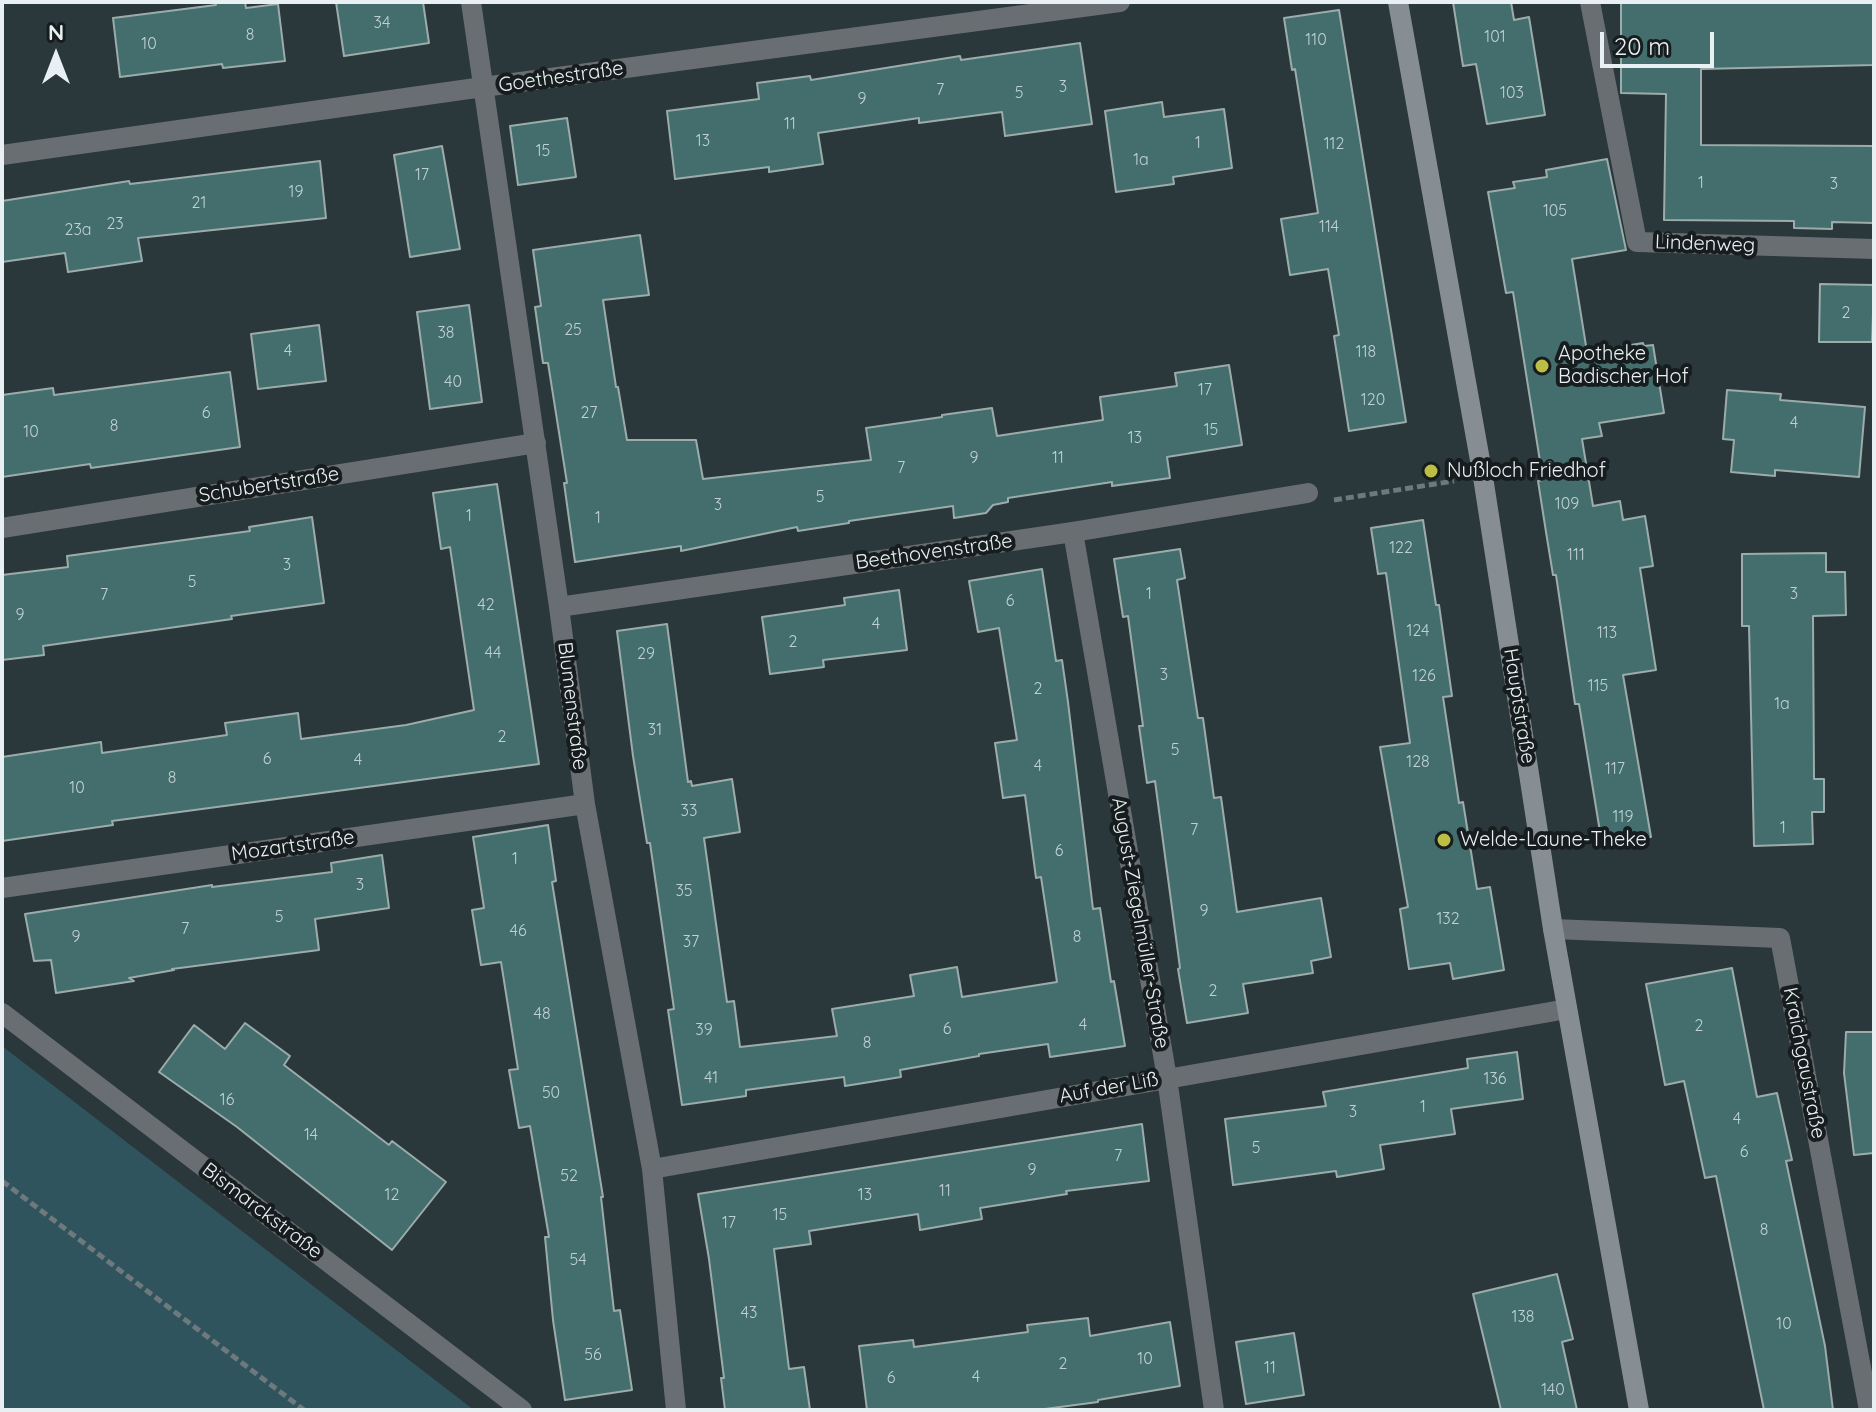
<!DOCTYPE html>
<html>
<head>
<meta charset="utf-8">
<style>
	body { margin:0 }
	#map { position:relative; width:1876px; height:1412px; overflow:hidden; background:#2a373b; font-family:Quicksand,sans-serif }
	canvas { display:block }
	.frame { position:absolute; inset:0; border:4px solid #e8f0f3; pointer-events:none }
	.north { position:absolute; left:16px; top:16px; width:80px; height:80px; -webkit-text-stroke:6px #171d1f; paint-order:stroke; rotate:0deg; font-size:22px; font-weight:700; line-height:32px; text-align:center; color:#e8f0f3 }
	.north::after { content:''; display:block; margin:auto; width:28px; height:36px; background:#e8f0f3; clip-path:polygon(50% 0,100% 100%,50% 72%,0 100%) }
	.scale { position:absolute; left:1600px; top:32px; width:114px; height:36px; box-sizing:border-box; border:4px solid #e8f0f3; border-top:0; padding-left:10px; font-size:24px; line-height:28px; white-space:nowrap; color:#e8f0f3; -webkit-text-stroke:6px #171d1f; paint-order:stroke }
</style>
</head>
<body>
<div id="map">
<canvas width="1876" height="1412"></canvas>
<div class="frame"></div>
<div class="north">N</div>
<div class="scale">20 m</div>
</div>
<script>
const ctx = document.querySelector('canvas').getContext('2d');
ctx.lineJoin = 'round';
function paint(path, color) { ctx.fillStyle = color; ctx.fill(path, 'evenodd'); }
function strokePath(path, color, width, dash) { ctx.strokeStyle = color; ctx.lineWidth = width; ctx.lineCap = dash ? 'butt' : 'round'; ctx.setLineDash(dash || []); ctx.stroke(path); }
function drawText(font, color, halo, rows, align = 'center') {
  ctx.font = font + ' Quicksand,sans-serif'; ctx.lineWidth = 8; ctx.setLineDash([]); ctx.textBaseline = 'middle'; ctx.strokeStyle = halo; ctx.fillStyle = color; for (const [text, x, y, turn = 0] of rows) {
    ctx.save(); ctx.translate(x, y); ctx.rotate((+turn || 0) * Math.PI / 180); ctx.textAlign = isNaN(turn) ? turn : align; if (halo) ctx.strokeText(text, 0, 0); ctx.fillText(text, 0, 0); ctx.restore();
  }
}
paint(new Path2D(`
	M2,1046L474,1410H2Z`), '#30545d');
const building = new Path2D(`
	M215,2H245L246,8L278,4L285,61L223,68L222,64L120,77L113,18L216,5Z
	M336,2H423L429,43L344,56Z
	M1453,2H1511L1514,20L1529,17L1545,115L1487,124L1476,64L1463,66Z
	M1621,2H1874V65L1701,69V145L1874,146V223L1832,222V229L1794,228V221L1664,220L1666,94L1621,93Z
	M1339,10L1406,422L1349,431L1334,336L1339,335L1328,269L1290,275L1281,219L1318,213L1295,69L1292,70L1284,18Z
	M1080,43L1092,124L1005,136L1002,112L919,123V118L818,133L823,164L769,172V167L675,179L667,111L759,99L757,83L810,76L811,80L960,56L961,60Z
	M1162,102L1164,117L1224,109L1232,168L1173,177L1174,184L1116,192L1105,111Z
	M567,118L576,177L518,185L510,126Z
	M442,146L460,249L410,257L394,155Z
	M1607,159L1626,250L1572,259L1587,352L1643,343L1644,346L1653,345L1664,413L1599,423L1602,436L1582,439L1593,506L1620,501L1623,520L1645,516L1653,566L1640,568L1656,670L1623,675L1651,837L1602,844L1579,704H1575L1556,575H1553L1546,532L1538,481L1543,480L1513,292L1506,293L1488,192L1515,188L1513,182L1547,177L1546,170Z
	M320,161L326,218L138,238L142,261L68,272L65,253L2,262V201L129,181L130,184Z
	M640,235L649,295L603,300L616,387H618L627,440H696L703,479L871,460L866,428L942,417V415L992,408L997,436L1103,420L1100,397L1177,386L1175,373L1229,365L1242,445L1167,457L1170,478L1112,486V482L1008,498V502L993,505L986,513L954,518L953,506L849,521V523L798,531L797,527L681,551V546L575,562L564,483H567L548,363H543L535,307L541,306L533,250Z
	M1820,284L1874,285L1872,342H1819Z
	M469,305L482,402L430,409L417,312Z
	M319,325L326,381L258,389L251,334Z
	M230,372L240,447L91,468L90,464L2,477V395L53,388L54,395Z
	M1727,390L1781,394L1780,400L1865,407L1859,477L1775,470V476L1731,472L1734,440L1723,439Z
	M497,484L539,764L112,821L113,825L2,841V757L101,742L102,753L227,735L225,723L298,713L301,739L406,725L474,710L450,547L441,549L433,493Z
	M312,517L324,603L231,616L232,619L43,646L44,655L2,660V575L68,567L67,556L250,531L249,527Z
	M1423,520L1436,605H1439L1452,696L1443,697L1459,803L1463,802L1477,889L1490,887L1504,970L1453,979L1450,963L1409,969L1400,909L1408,907L1380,747L1410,743L1386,573L1378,574L1371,528Z
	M1180,549L1185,578L1177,580L1198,718H1203L1214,798L1221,797L1237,912L1321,898L1331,957L1311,961L1313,973L1243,984L1248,1013L1187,1023L1178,969L1180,968L1155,781L1147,783L1139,726H1143L1128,616L1123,617L1114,559Z
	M1826,553V572H1845L1846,615L1813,616L1814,779H1824V812H1812L1813,844L1754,846L1749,626H1742V554Z
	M1042,569L1056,661L1062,660L1068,702L1093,909L1100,908L1111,982L1114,981L1125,1046L1050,1057L1048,1044L979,1054V1056L900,1070L901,1077L845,1086L844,1077L746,1090V1096L682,1105L668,1010L674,1009L650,843H647L633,756L617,631L667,624L688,782L691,781L692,786L732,779L740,832L704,838L727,1002L734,1001L740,1047L837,1036L832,1009L914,996L910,975L957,967L962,997L1057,982L1041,877L1036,878L1025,795L1003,798L995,743L1017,740L999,628L978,632L969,581Z
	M899,590L907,650L823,660L824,667L770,674L762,617L845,605L844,598Z
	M548,825L556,881L552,882L603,1197H601L614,1311L620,1310L632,1390L565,1400L553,1320L545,1237H549L530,1126L519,1128L509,1070L518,1069L501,962L481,965L472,910L484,908L473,837Z
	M382,855L389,908L315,919L319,950L172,969L174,970L129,978L134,981L56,993L51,960L34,961L25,914L212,885V887L332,872L331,863Z
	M1732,968L1757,1097L1777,1093L1792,1160L1786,1161L1825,1346L1833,1410H1764L1716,1176L1705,1178L1684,1081L1665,1085L1646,984Z
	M245,1023L290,1056L284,1065L389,1145L392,1141L446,1182L392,1250L237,1127L159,1072L194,1025L225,1049Z
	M1846,1032H1874V1153L1854,1155L1844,1073Z
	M1517,1052L1523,1099L1451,1109L1455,1134L1380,1145L1384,1169L1337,1177L1336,1171L1233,1185L1225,1119L1326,1106L1323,1092L1468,1068L1467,1059Z
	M1142,1124L1149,1181L1066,1191L1067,1194L980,1208L982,1219L920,1230L918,1214L809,1231L811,1244L774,1249L789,1369L804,1367L810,1410H725L721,1378H724L709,1259L698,1194Z
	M1557,1274L1573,1339L1562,1342L1577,1410H1501L1473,1294Z
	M1088,1318L1090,1336L1170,1322L1180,1386L1098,1400V1402L1037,1410H867L859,1346L913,1340L914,1347L1028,1332L1027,1325Z
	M1294,1333L1304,1395L1246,1404L1236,1342Z`);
paint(building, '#436e6d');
strokePath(building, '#9bacab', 2);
strokePath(new Path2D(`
	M1334,500L1454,481
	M2,1181L304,1410`), '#6d797c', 5, [8, 4]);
strokePath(new Path2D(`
	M471,2L559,607L585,804L652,1169L676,1410
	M1590,2L1637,242L1874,249
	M2,155L483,87L1120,2
	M2,528L536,443
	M1073,532L1167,1078L1214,1410
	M559,607L1073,532L1308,493
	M2,888L585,804
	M1553,929L1780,938L1869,1410
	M2,1013L522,1410
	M652,1169L1567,1009`), '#696e72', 20);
strokePath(new Path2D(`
	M1398,2L1483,477L1553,929L1639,1410`), '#868e94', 20);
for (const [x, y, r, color] of [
	[1542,366,8,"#bbc044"],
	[1431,471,8,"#bbc044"],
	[1444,840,8,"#bbc044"]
]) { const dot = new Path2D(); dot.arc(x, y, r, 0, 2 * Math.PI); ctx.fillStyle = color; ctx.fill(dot); strokePath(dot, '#171d1f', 3); }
drawText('16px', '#bfd0d2', null, [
	["34",382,23],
	["8",250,35],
	["101",1495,37],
	["110",1316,40],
	["10",149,44],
	["3",1063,87],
	["7",940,90],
	["5",1019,93],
	["103",1512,93],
	["9",862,99],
	["11",790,124],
	["13",703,141],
	["1",1198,143],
	["112",1334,144],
	["15",543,151],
	["1a",1141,160],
	["17",422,175],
	["1",1701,183],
	["3",1834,184],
	["19",296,192],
	["21",199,203],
	["105",1555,211],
	["23",115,224],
	["114",1329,227],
	["23a",78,230],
	["2",1846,313],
	["25",573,330],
	["38",446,333],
	["4",288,351],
	["118",1366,352],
	["40",453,382],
	["17",1205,390],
	["120",1373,400],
	["6",206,413],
	["27",589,413],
	["4",1794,423],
	["8",114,426],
	["15",1211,430],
	["10",31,432],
	["13",1135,438],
	["9",974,458],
	["11",1058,458],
	["7",901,468],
	["5",820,497],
	["109",1567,504],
	["3",718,505],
	["1",469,516],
	["1",598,518],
	["122",1401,548],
	["111",1576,555],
	["3",287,565],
	["5",192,582],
	["1",1149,594],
	["3",1794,594],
	["7",104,595],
	["6",1010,601],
	["42",486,605],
	["9",20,615],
	["4",876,624],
	["124",1418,631],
	["113",1607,633],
	["2",793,642],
	["44",493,653],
	["29",646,654],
	["3",1164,675],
	["126",1424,676],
	["115",1598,686],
	["2",1038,689],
	["1a",1782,704],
	["31",655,730],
	["2",502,737],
	["5",1175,750],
	["6",267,759],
	["4",358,760],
	["128",1418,762],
	["4",1038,766],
	["117",1615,769],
	["8",172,778],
	["10",77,788],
	["33",689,811],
	["119",1623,817],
	["1",1783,828],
	["7",1194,830],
	["6",1059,851],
	["1",515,859],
	["3",360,885],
	["35",684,891],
	["9",1204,911],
	["5",279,917],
	["132",1448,919],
	["7",185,929],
	["46",518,931],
	["9",76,937],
	["8",1077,937],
	["37",691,942],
	["2",1213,991],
	["48",542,1014],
	["4",1083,1025],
	["2",1699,1026],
	["6",947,1029],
	["39",704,1030],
	["8",867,1043],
	["41",711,1078],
	["136",1495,1079],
	["50",551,1093],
	["16",227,1100],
	["1",1423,1107],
	["3",1353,1112],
	["4",1737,1119],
	["14",311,1135],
	["5",1256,1148],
	["6",1744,1152],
	["7",1118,1156],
	["9",1032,1170],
	["52",569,1176],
	["11",945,1191],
	["12",392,1195],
	["13",865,1195],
	["15",780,1215],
	["17",729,1223],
	["8",1764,1230],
	["54",578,1260],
	["43",749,1313],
	["138",1523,1317],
	["10",1784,1324],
	["56",593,1355],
	["10",1145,1359],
	["2",1063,1364],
	["11",1270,1368],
	["4",976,1377],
	["6",891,1378],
	["140",1553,1390]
]);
drawText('20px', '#e8f0f3', '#171d1f', [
	["Goethestraße",561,77,-8],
	["Lindenweg",1705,244,2],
	["Schubertstraße",269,485,-9],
	["Beethovenstraße",934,552,-8],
	["Blumenstraße",572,706,83],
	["Hauptstraße",1519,706,81],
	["Mozartstraße",293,846,-8],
	["August-Ziegelmüller-Straße",1140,923,80],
	["Kraichgaustraße",1804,1063,79],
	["Auf der Liß",1109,1088,-10],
	["Bismarckstraße",262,1211,37]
]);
drawText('20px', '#e8f0f3', '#171d1f', [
	["Apotheke",1558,354],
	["Badischer Hof",1558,377],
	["Nußloch Friedhof",1447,471],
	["Welde-Laune-Theke",1460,840]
], 'left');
</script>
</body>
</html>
